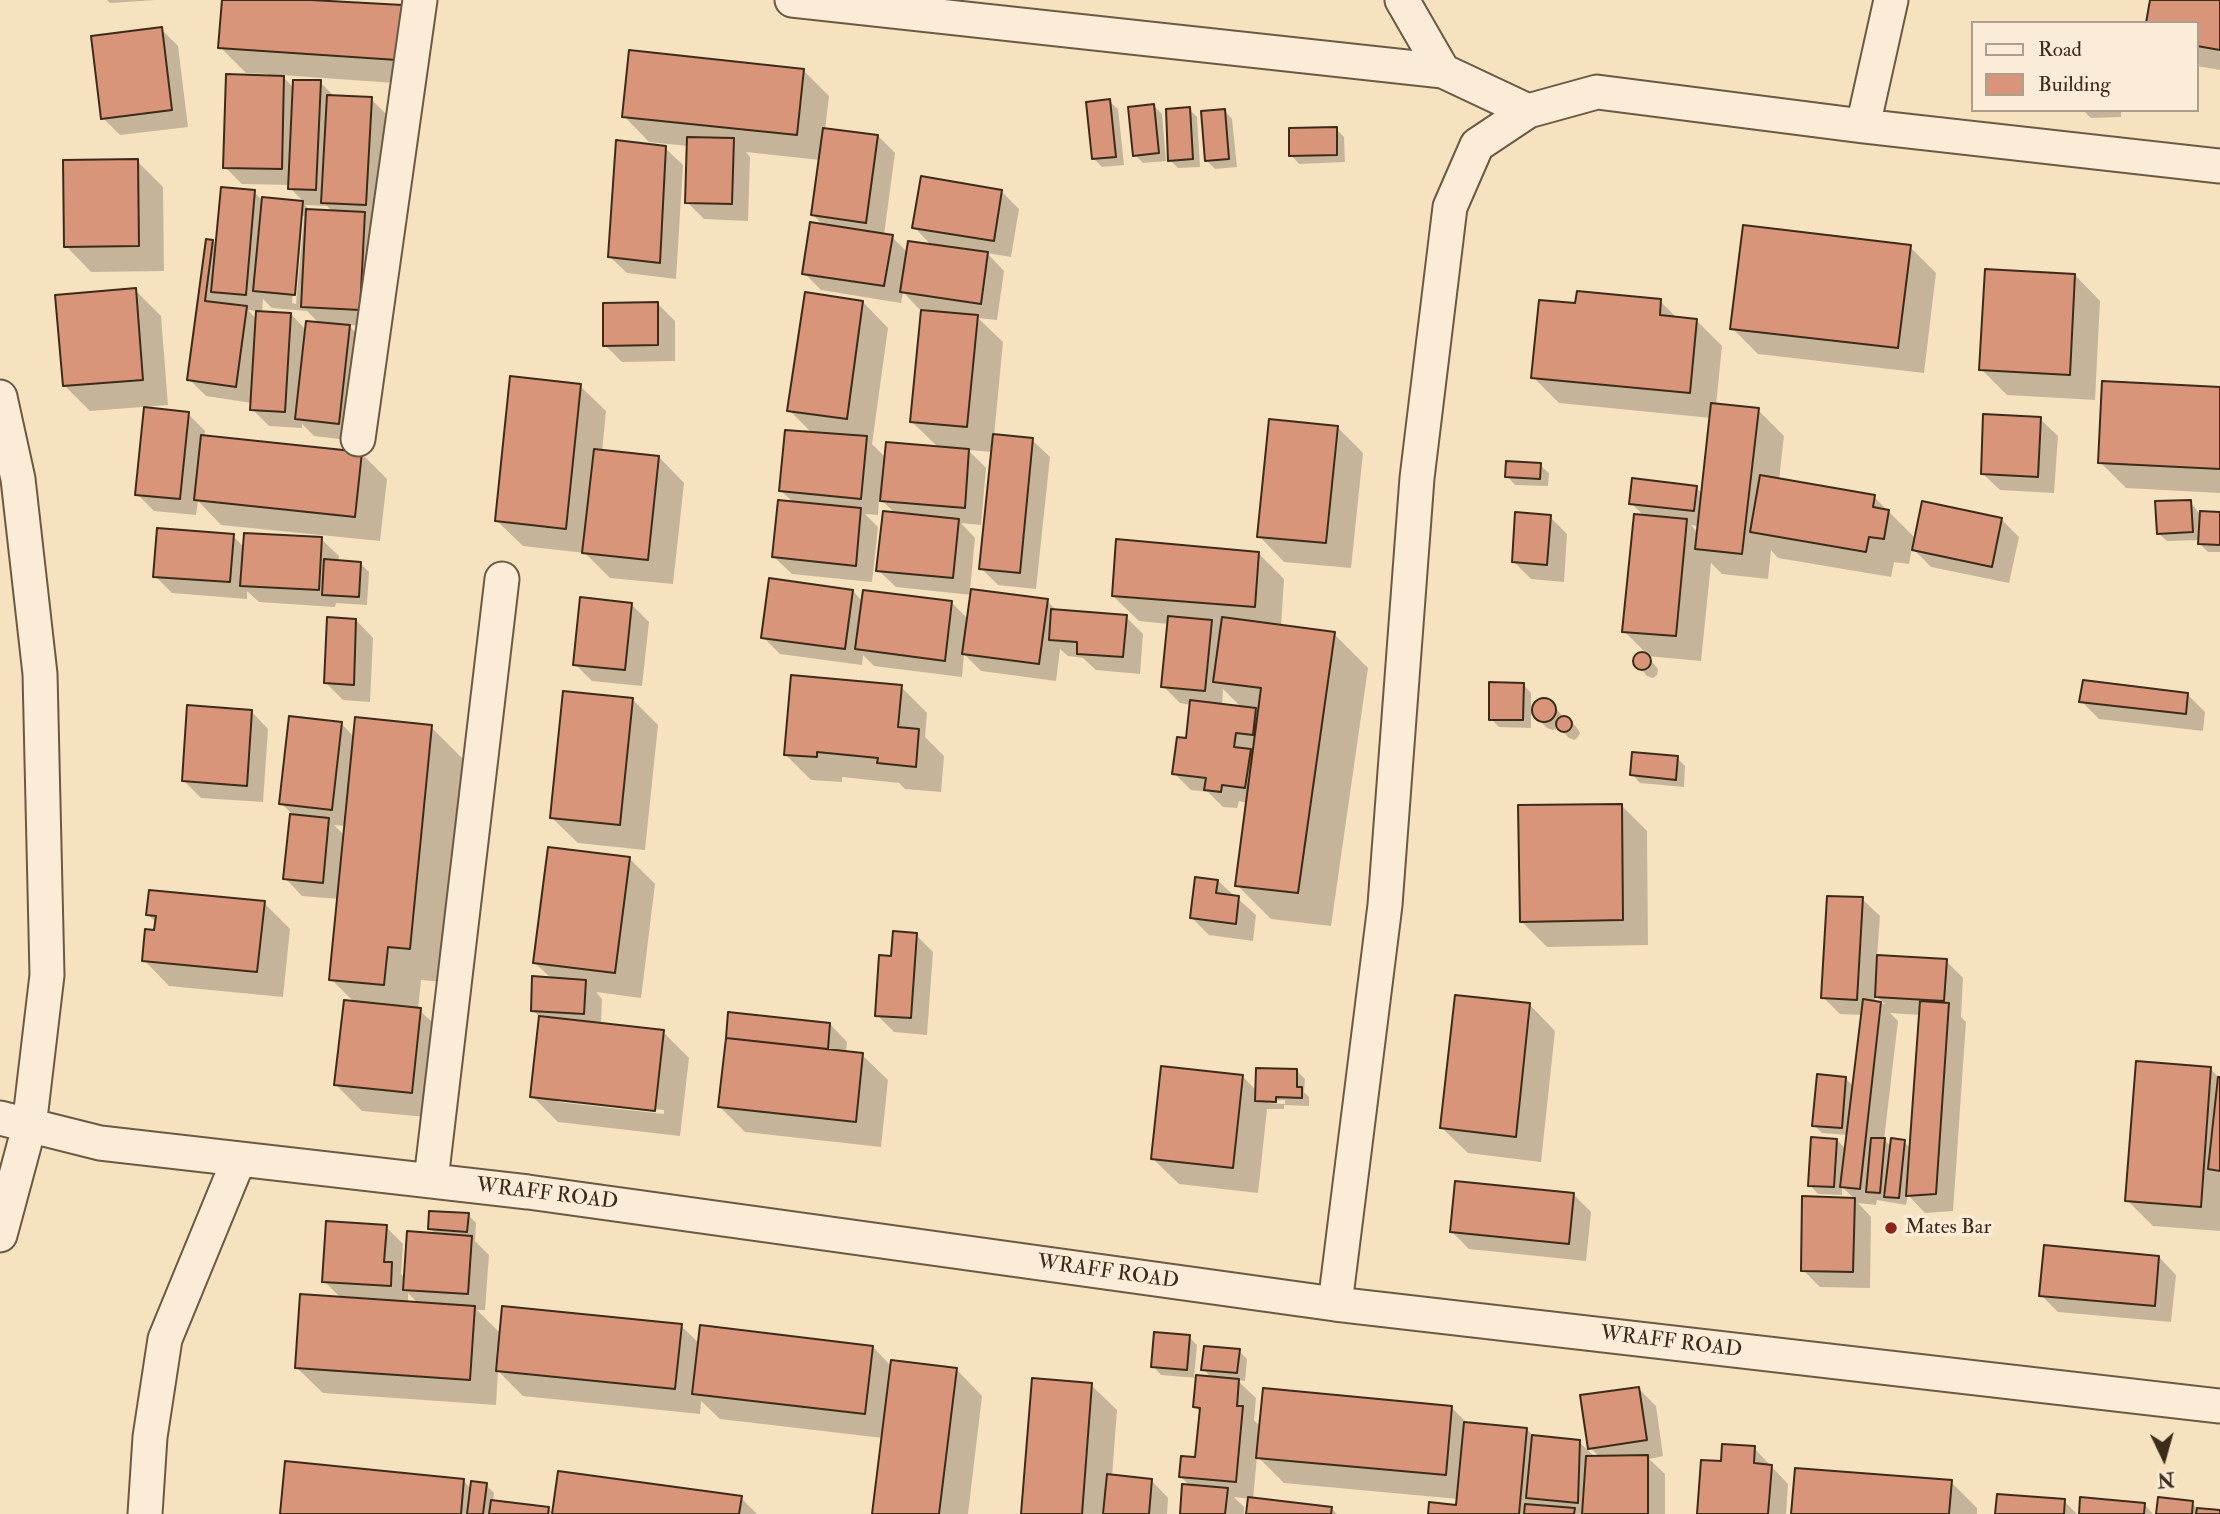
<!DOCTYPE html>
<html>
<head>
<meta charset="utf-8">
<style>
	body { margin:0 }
	#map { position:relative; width:2220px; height:1514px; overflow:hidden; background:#f7e2c0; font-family:"IM FELL Double Pica",serif }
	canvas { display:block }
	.legend { position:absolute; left:1971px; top:21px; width:228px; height:91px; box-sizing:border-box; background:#faecd6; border:2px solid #ae9f8a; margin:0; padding:9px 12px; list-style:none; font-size:21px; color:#3c2b19 }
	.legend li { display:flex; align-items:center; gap:14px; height:35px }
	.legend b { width:35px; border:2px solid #ae9f8a }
	.north { position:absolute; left:2129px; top:1423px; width:70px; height:70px; -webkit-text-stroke:5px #faecd6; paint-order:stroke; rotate:175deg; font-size:19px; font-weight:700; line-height:28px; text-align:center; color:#3c2b19 }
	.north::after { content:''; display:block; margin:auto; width:24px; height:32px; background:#3c2b19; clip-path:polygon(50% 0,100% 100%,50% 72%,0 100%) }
</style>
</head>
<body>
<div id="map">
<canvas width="2220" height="1514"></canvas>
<ul class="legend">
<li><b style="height:9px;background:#faecd6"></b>Road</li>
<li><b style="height:19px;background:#d8957a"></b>Building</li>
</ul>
<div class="north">N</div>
</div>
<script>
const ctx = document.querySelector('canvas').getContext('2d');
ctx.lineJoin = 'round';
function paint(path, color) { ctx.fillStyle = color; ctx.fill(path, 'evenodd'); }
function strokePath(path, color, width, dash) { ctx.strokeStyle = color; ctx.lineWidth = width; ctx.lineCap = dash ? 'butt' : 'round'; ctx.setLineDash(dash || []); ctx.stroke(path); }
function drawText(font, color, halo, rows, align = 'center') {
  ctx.font = font + ' "IM FELL Double Pica",serif'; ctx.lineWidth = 7; ctx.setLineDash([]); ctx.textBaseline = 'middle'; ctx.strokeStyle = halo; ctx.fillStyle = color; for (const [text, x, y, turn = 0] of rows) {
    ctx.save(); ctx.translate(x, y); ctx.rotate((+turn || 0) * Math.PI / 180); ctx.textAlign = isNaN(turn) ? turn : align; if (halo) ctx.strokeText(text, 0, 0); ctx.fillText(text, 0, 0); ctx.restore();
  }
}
paint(new Path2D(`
	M107,0H156L110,3Z
	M224,0H281L402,7L423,85L281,75L294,88L320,82L335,97L371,99L388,116L382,221H371L381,231L377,326L348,325L367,344L356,441L314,436L302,424V428L269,426L252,409V403L206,396L189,379L212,241L217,246L254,192L264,202V199L305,203L290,188V185L242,184L225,167L268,74L246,73L220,47ZM305,205L327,206L333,212L311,211ZM300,216H304L296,304L292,303ZM263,299L272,308L307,311L320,324L306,330L291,314L262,313ZM248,310L258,311L257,320Z
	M2152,0H2220V70L2197,66V23Z
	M161,29L178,46L188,127L120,135L103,118Z
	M803,70L829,96L825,130L878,136L895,153L884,235L892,237L908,253L932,246L914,227L1001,191L1019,209L1011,257L987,253L1004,271L997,320L978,318L1003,342L994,436L1032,440L1050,457L1036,589L998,585L981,568L993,452L968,450L986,468L981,525L961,523L975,538L970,590L1047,601L1057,611L1126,617L1143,634L1140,674L1096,670L1083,658L1068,656L1060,649L1056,681L981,671L964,654L962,677L874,666L863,655L862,665L780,654L763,637L853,591L863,602L952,603L969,620L972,595L896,587L878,570L896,514L879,498L878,515L865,514L878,527L872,582L792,574L774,557L794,503L781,491L813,434L789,410L863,302L888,328L872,444L886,458L939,448L912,422L923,309H919L903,292L901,303L821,290L804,273L824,226L813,215L820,160L746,152L750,157L748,221L704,219L687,202L688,146L649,142L624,116Z
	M1109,101L1118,109L1124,165L1102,167L1094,159Z
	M1154,106L1162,114L1166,161L1143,163L1135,155Z
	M1189,109L1197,117L1200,167L1178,168L1170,160Z
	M1224,110L1232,119L1237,167L1215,169L1207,161Z
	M2083,110H2121V117L2091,118Z
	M1336,129L1344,137L1345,162L1299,164L1291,155Z
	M665,148L683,165L676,279L627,273L609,256Z
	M137,161L163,187L164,271L91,272L66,246Z
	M1910,247L1936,273L1924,373L1758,354L1732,328Z
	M2075,275L2100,301L2095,400L2007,395L1981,369Z
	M135,290L161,316L168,405L90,411L64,385Z
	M1660,301L1678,319L1696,320L1722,346L1716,405L1758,410L1784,436L1779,480L1874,497L1916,539L2002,520L2019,537L2009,583L1931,567L1912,548L1909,564L1894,562L1891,577L1778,558L1771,550L1768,579L1722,574L1711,563L1701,661L1647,656L1658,669L1657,675L1653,678L1647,676L1635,662L1636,657L1641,654L1649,656L1624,631L1645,517L1631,503L1696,488L1703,494L1711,418L1559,403L1533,377L1577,305ZM1691,525L1699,526L1698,533Z
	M658,304L675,321V361L622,362L605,345Z
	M580,386L606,411L602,452L659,457L684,483L673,584L610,578L585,553L523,546L497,521Z
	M2220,389V493L2126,488L2100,462Z
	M188,414L205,431L204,437L361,453L387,479L380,541L221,525L198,501L196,515L154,511L137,494Z
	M2040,419L2058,436L2054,493L2000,490L1982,473Z
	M1337,427L1363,453L1351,568L1284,562L1259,536Z
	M1540,465L1549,473L1548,486L1515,485L1507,476Z
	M2190,502L2199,513L2220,514V552H2208L2200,544V540L2167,541L2158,533Z
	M1550,517L1567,534L1564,582L1531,579L1513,561Z
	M233,536L244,547L321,539L339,556L338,562L360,563L369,572L367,605L336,603L335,607L259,602L247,591V599L172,593L155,576Z
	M1258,553L1284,579L1281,627L1334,634L1368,668L1331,926L1271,919L1237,885L1248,803L1239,801L1237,808L1223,807L1208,792L1191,790L1174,773L1187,740L1191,705L1180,703L1163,686L1169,624L1139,621L1113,596ZM1223,689L1243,709L1222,706Z
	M631,604L649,622L642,686L592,681L575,664Z
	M356,620L373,638L370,702L343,700L326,683Z
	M1523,684L1531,693V728L1499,727L1491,719Z
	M901,687L927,713L925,737L944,756L941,792L905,789L899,783L842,777V782L811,780L785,754Z
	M2188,695L2205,712L2203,731L2099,719L2081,701Z
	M632,699L658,725L645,850L578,843L552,818Z
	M1544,699L1550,701L1564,718L1569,719L1577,728L1580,733L1578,737L1574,740L1569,738L1559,728L1553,730L1547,728L1538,719L1532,710L1538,701Z
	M251,711L268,729L263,802L201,798L184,781Z
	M341,723L354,737L431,727L464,760L443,982L421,980L418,1009L446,1035L437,1118L362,1111L336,1085L355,1003L331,979L339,899L302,896L285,878L292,814L281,803ZM334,825L346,826L345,836Z
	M1677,758L1685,766L1684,787L1640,783L1632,774Z
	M1621,805L1647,831L1648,945L1547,947L1521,921Z
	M629,858L655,884L641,998L596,992L602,999L601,1025L663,1032L689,1058L680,1136L558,1122L532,1096L541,1018L532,1010L552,979L535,963ZM558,1098L664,1110V1114L558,1102Z
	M1218,881L1256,915L1253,941L1209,935L1192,918Z
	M1862,899L1880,916L1877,957L1946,961L1963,978L1961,1017L1966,1022L1953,1211L1925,1213L1908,1195L1906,1205L1877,1200L1876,1205L1858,1203L1871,1217L1870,1288L1820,1287L1803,1270L1804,1198L1855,1199L1842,1187V1195L1818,1194L1810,1185L1837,1140L1847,1150L1848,1135L1822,1133L1814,1125L1845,1078L1854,1087L1863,1015L1840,1014L1823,997ZM1875,995L1885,1004L1875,1003ZM1890,1013L1920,1015L1911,1149L1904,1142L1892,1147L1884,1140L1898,1021Z
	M264,903L290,929L283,997L169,986L144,960L156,932L157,923L148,915Z
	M916,935L933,952L927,1035L894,1032L877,1015L893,958Z
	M1530,1005L1555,1031L1541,1162L1468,1153L1442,1128Z
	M730,1014L830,1024L847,1042L846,1053L862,1055L888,1080L881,1147L745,1132L719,1106Z
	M2210,1069L2220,1078V1231L2153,1226L2127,1200Z
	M1296,1070L1305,1079L1304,1092L1309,1097V1106L1284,1105V1109H1267L1258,1193L1179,1184L1153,1159L1242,1076L1257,1091ZM1268,1100H1285V1104L1268,1103Z
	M1573,1194L1591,1212L1586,1261L1469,1249L1452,1232Z
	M468,1215L476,1223L475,1241L489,1255L485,1310H477L501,1334L681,1326L700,1344L873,1347L892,1367L957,1370L982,1396L968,1514H874L883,1438L720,1419L701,1401L700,1414L523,1396L498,1371L496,1405L323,1393L297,1368L342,1299L324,1281L386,1227L403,1244L401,1274L405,1278L437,1235L429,1228ZM408,1293L419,1304L408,1303Z
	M2159,1257L2176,1275L2171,1322L2058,1312L2041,1295Z
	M1189,1337L1197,1345L1194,1377L1212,1378L1203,1369L1239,1351L1247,1359L1245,1381L1237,1380L1256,1398L1254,1420L1261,1427L1452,1408L1468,1424L1527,1429L1534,1437L1579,1442L1595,1457H1600L1590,1448L1639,1389L1656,1406L1663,1456L1649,1459L1665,1474V1514H1429L1458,1507V1499L1284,1483L1257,1456L1253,1499L1331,1508L1337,1514H1248L1250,1499L1234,1497L1244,1507V1514H1181L1191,1487L1181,1477L1197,1459L1201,1413L1195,1406L1197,1378L1161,1375L1153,1366Z
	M1091,1385L1117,1410L1112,1477L1151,1480L1168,1498L1167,1514H1022Z
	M1754,1448L1788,1484L1786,1514H1699L1723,1463Z
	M464,1481L471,1489L486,1485L494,1493L493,1502L549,1509L554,1514H281Z
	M1951,1482L1977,1508V1514H1792Z
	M741,1498L757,1514H554Z
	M2064,1501L2077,1514H1997Z
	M2192,1503L2199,1510L2220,1512V1514H2158Z
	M2145,1505L2153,1514H2080Z`), '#0003');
const building = new Path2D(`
	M222,0H311L403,5L397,60L218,48Z
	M2150,0H2220V50L2197,46V23H2146Z
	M162,27L172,110L101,119L91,36Z
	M629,50L804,69L797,135L622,117Z
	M226,74L284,76L282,169L223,168Z
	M293,80H321L316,190L288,189Z
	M327,95L372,97L366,205L321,203Z
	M1110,99L1116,157L1092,159L1086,102Z
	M1154,104L1159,153L1133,156L1128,107Z
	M1190,107L1193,159L1168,161L1166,109Z
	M1225,109L1229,159L1205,161L1201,111Z
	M1337,127V155L1289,156V128Z
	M823,128L878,135L866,223L811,215Z
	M687,137L734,138L732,204L685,203Z
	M616,140L666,146L660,263L608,257Z
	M138,159L139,246L64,247L63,160Z
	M921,176L1002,190L994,241L912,228Z
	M221,187L255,190L246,295L211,292Z
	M262,197L303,201L295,295L253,291Z
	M306,209L365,212L360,310L301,307Z
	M810,222L893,235L884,286L802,274Z
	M1743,225L1911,245L1898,348L1730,329Z
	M206,239L213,240L205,301L247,306L236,387L187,380Z
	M908,241L988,252L981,304L900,292Z
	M1985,269L2075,274L2070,375L1979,370Z
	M136,288L143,380L63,386L55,295Z
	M1577,291L1661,299L1660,315L1697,319L1690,393L1531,378L1539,300L1575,303Z
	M805,292L863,301L847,419L787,411Z
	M658,302V345L603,346V303Z
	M921,310L978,315L967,427L910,422Z
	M256,311L291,313L285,412L250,410Z
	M306,321L350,325L339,424L295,419Z
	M510,376L581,384L566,529L495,521Z
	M2102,381L2220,387V469L2098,463Z
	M1711,403L1759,408L1742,554L1695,549Z
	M144,407L189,412L180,499L135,495Z
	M1983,414L2041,417L2038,477L1981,474Z
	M1269,419L1338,426L1326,543L1257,537Z
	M785,430L867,436L861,499L779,491Z
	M993,434L1033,438L1020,573L979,569Z
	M201,435L362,452L355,517L194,500Z
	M886,442L969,449L965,508L880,501Z
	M594,449L659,456L648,560L582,553Z
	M1506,461L1541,463L1540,479L1505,477Z
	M1760,475L1875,495L1873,507L1889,510L1884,539L1869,537L1866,552L1750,532Z
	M1632,478L1697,486L1694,511L1629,504Z
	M778,500L861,508L856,566L772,557Z
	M2191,500L2193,532L2157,534L2155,501Z
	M1922,501L2002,518L1992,567L1912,550Z
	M883,511L959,519L953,578L876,571Z
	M2200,511L2220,512V545L2198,544Z
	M1515,512L1551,515L1547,565L1512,562Z
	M1634,514L1687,519L1676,636L1622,632Z
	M157,528L234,534L230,582L153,577Z
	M244,533L322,537L319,590L240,586Z
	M1116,539L1259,552L1255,607L1112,596Z
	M324,559L361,562L359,597L322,595Z
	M769,578L853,590L845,649L761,638Z
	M971,589L1048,599L1039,664L962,654Z
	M863,590L952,601L945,661L855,649Z
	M580,597L632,603L625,670L573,665Z
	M1051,609L1127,615L1123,657L1077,654V642L1049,640Z
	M1168,616L1212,620L1205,691L1161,687Z
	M327,617L356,619L354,685L324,683Z
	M1222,617L1335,632L1298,893L1235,886L1261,688L1213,682Z
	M1633 661a9 9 0 1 1 18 0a9 9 0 1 1-18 0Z
	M791,675L902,685L898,727L919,729L916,767L877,763L878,758L817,752V757L784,755Z
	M2083,680L2188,693L2186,714L2079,702Z
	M1489,682L1524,683L1523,720H1489Z
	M563,691L633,698L620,825L550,818Z
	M1532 710a12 12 0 1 1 24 0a12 12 0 1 1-24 0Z
	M1190,700L1256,708L1253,735L1236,733L1234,747L1251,749L1245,788L1222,785L1221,792L1204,790L1206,778L1172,774L1177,737L1186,738Z
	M187,705L252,710L247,786L182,781Z
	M1556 724a8 8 0 1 1 16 0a8 8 0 1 1-16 0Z
	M289,716L342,722L332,810L279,804Z
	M355,717L432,725L410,949L388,947L384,985L329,980Z
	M1632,752L1678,756L1676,780L1630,775Z
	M1622,804L1623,920L1520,922L1518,805Z
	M290,814L329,818L323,883L283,879Z
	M548,847L630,857L615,973L533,963Z
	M1195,877L1218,880L1216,893L1239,896L1236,924L1190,918Z
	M149,890L265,901L257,972L142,961L145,929L154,930L156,916L146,915Z
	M1827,896L1863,897L1857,1000L1821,998Z
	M893,931L917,933L911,1018L875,1016L879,955L891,956Z
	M1877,955L1947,959L1944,1001L1875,997Z
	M532,976L586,980L584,1014L531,1011Z
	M1455,995L1530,1003L1516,1137L1440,1128Z
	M1863,999L1881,1002L1860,1189L1840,1187Z
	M344,1000L421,1008L412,1093L334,1085Z
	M1920,1001L1949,1003L1936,1194L1906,1196Z
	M728,1012L830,1023L828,1049L726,1038Z
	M539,1016L664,1030L655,1111L530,1097Z
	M726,1038L863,1053L856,1122L718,1107Z
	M2136,1061L2211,1067L2201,1207L2125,1201Z
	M1161,1066L1243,1075L1233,1168L1151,1159Z
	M1256,1068L1297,1069V1087H1302V1098L1276,1097V1102L1255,1101Z
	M1817,1074L1846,1077L1842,1128L1812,1126Z
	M2218,1077H2220V1171L2208,1169Z
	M1811,1137L1837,1139L1834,1187L1808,1186Z
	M1871,1138H1885L1880,1193L1866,1192Z
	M1891,1138L1905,1140L1899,1198L1884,1197Z
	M1455,1181L1574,1193L1569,1244L1450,1232Z
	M1802,1196L1855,1198L1853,1272L1801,1271Z
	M429,1211L469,1213L467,1232L428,1229Z
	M326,1221L387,1225L384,1262H392L391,1286L322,1282Z
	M407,1231L472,1236L468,1294L403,1290Z
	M2044,1245L2159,1256L2155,1306L2039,1296Z
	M300,1294L475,1306L470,1380L295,1368Z
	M502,1306L682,1324L675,1389L496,1371Z
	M700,1325L873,1346L865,1414L692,1394Z
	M1154,1332L1190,1335L1187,1370L1151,1367Z
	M1204,1346L1240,1349L1237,1373L1201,1370Z
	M891,1360L957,1368L939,1514H872Z
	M1196,1375L1239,1379L1237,1406H1243L1236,1482L1179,1477L1181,1456L1195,1457L1200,1408L1193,1407Z
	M1032,1378L1092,1383L1082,1514H1021Z
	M1639,1387L1647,1440L1588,1449L1580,1395Z
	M1263,1388L1452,1406L1446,1475L1256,1458Z
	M1464,1422L1527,1428L1519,1514H1428L1429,1502L1456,1505Z
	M1532,1435L1580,1440L1578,1503L1526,1498Z
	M1722,1444L1755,1446L1754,1463L1772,1465L1768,1514H1697L1701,1460L1721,1461Z
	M1648,1455V1514H1582L1586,1456Z
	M285,1461L464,1479L461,1514H280Z
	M1795,1468L1952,1480L1949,1514H1791Z
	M558,1471L742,1496L739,1514H552Z
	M1107,1474L1152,1479L1149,1514H1103Z
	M471,1481L487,1483L483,1514H467Z
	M1182,1484L1228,1488L1225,1514H1180Z
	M1997,1494L2065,1499L2064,1514H1995Z
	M1248,1497L1332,1507L1331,1514H1246Z
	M2080,1497L2145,1503L2144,1514H2079Z
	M2158,1497L2193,1501L2192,1514H2156Z
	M491,1500L549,1507L548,1514H489Z
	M1525,1504L1575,1508L1574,1514H1524Z
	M2197,1508L2220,1510V1514H2196Z`);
paint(building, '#d8957a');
strokePath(building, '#3c2b19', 2);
const minor = new Path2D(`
	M792,0L1443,71L1528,111
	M1402,0L1443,71
	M1863,126L1891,0
	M0,397L18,479L40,674L47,975L29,1127L0,1235
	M358,439L420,0
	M0,1118L100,1143L528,1192L1335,1304L2220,1406
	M431,1180L502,579
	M1335,1304L1385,905L1417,478L1450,207L1477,145L1528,111L1597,92L1863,126L2220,166
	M145,1514L150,1437L165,1339L239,1159`);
strokePath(minor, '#6b5943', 37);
strokePath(minor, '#faecd6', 33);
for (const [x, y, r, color] of [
	[1891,1228,7,"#8f2418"]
]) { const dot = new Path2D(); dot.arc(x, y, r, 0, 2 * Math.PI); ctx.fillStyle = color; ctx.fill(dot); strokePath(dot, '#faecd6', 2.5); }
drawText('21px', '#3c2b19', '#faecd6', [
	["WRAFF ROAD",547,1195,7],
	["WRAFF ROAD",1108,1273,8],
	["WRAFF ROAD",1671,1343,7]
]);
drawText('21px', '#3c2b19', '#faecd6', [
	["Mates Bar",1905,1228]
], 'left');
</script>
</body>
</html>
